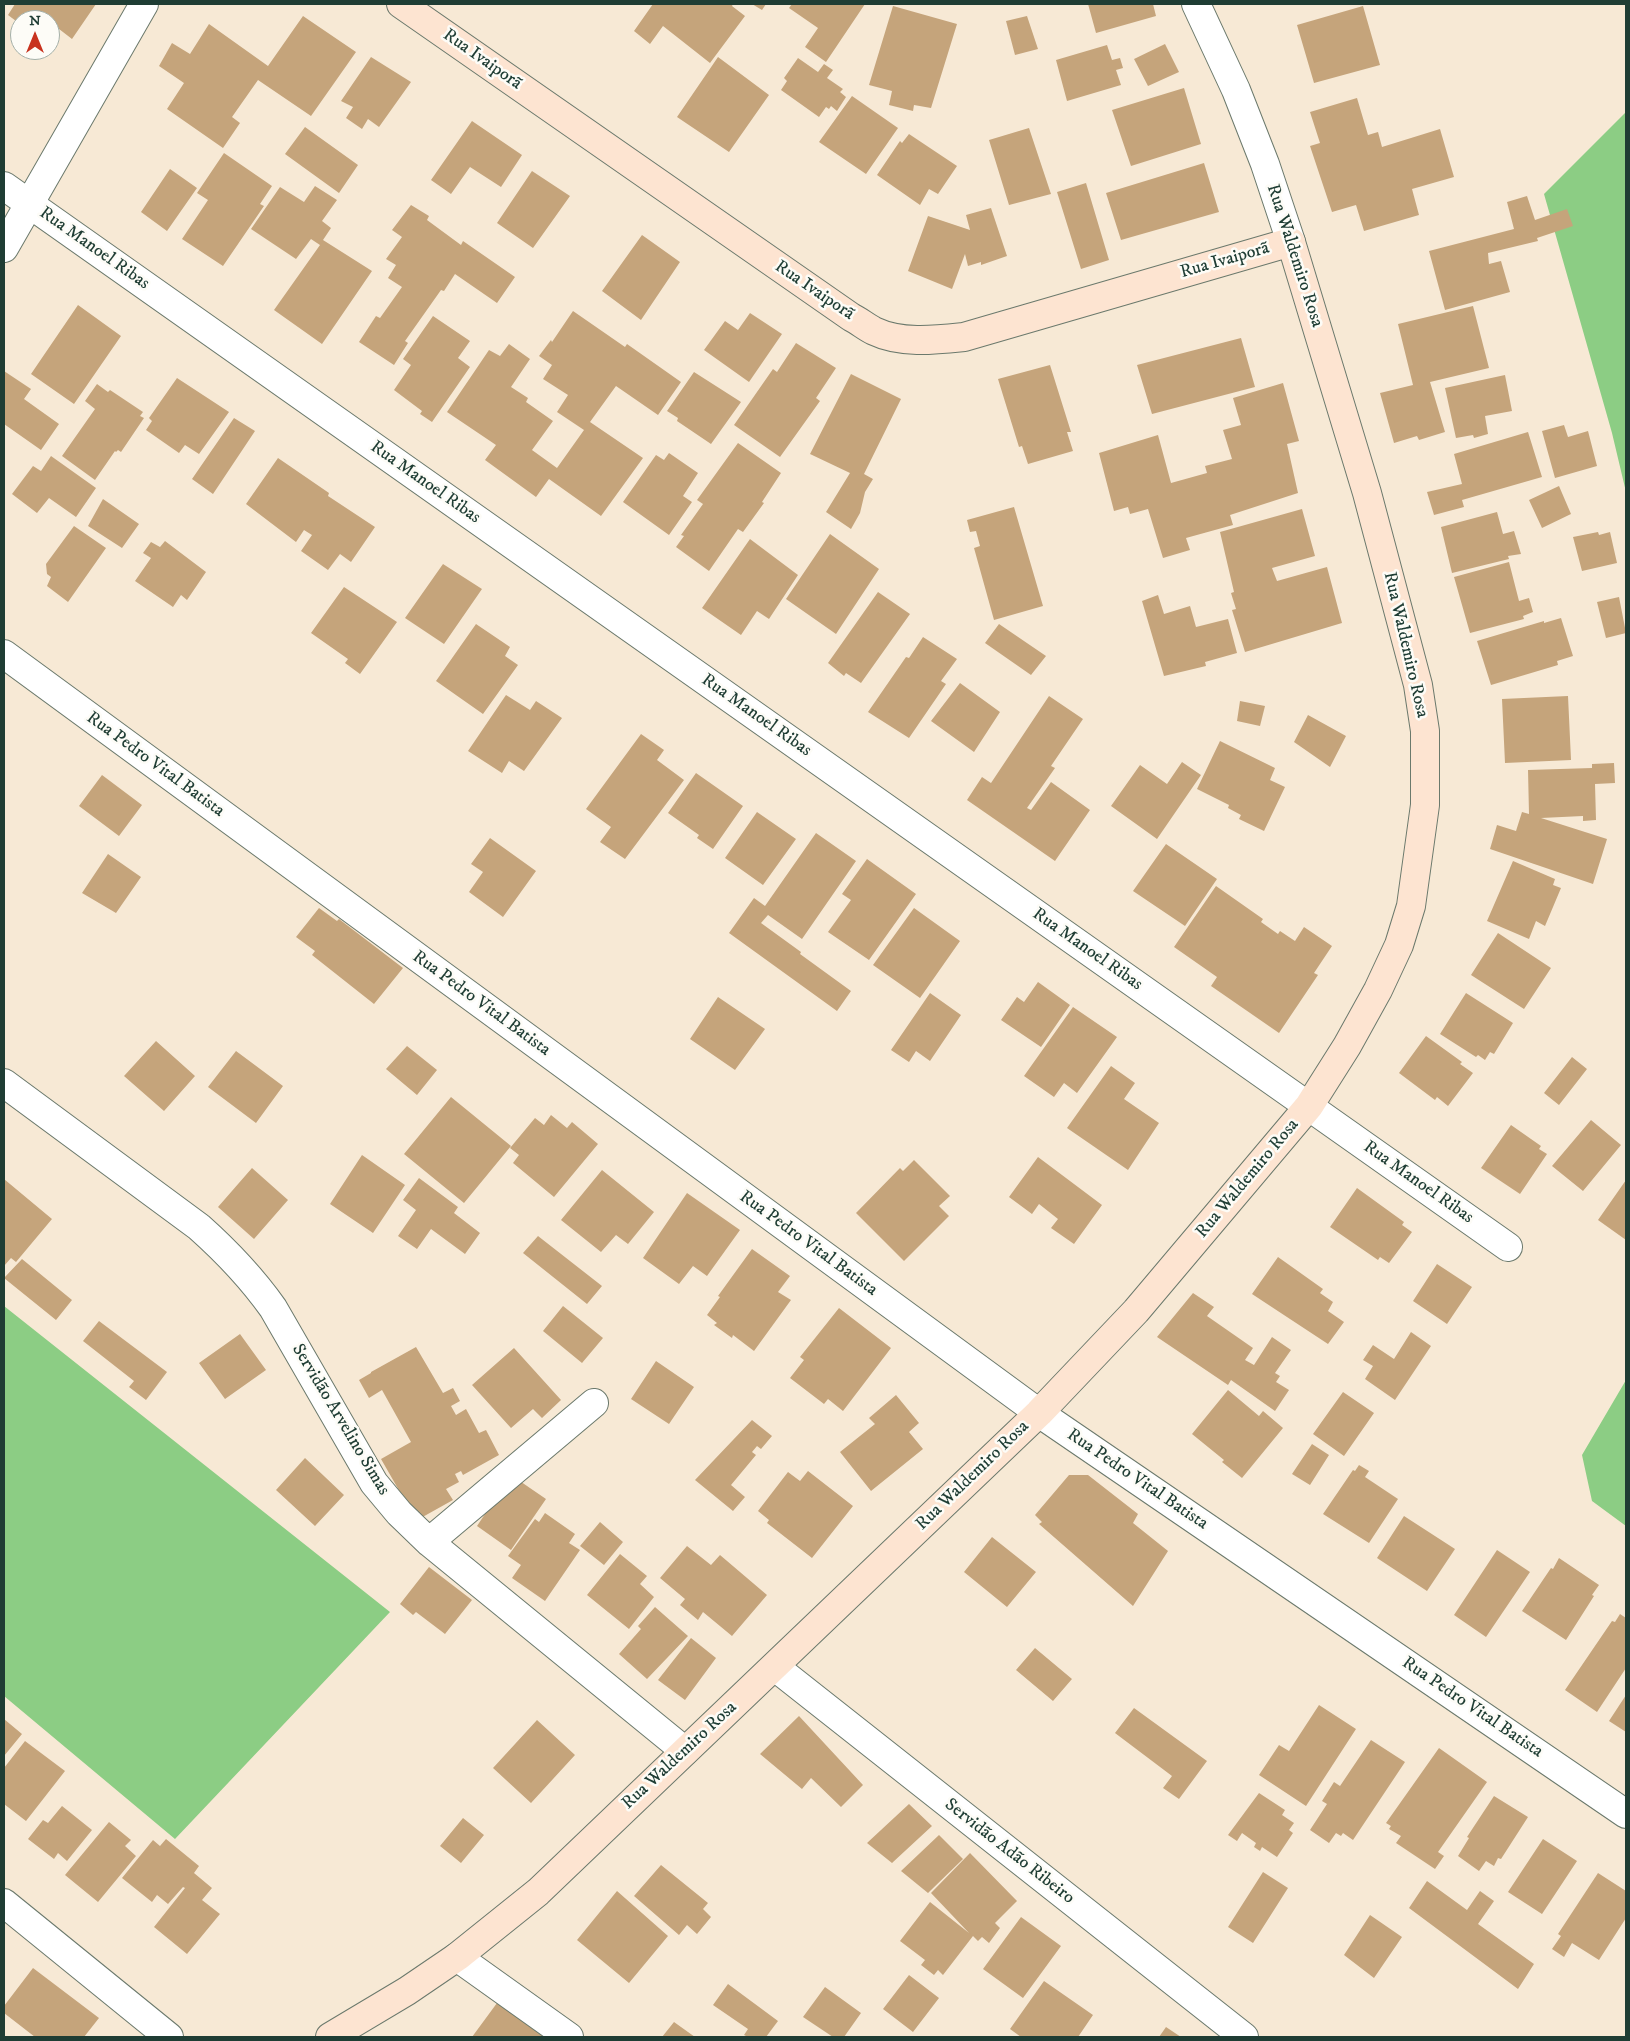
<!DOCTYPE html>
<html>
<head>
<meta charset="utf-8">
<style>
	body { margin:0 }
	#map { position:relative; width:1630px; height:2041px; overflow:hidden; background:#f7e9d5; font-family:"IM FELL DW Pica",serif }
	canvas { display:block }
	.frame { position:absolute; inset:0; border:5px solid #1f3d34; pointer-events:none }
	.north { position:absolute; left:10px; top:10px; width:50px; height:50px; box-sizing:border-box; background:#fdfcf7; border:1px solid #a4b0a9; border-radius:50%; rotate:0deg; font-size:14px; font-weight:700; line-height:20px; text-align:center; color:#1f3d34 }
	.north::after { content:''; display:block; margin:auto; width:18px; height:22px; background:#c8321e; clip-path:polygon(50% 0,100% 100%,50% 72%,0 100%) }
</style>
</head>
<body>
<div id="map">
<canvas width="1630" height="2041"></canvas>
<div class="frame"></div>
<div class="north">N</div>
</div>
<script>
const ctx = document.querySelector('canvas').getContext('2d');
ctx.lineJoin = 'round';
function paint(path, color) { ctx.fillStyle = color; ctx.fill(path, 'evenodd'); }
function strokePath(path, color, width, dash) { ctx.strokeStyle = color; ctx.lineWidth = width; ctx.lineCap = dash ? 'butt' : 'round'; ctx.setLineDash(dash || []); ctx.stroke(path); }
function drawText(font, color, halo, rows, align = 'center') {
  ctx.font = font + ' "IM FELL DW Pica",serif'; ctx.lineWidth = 5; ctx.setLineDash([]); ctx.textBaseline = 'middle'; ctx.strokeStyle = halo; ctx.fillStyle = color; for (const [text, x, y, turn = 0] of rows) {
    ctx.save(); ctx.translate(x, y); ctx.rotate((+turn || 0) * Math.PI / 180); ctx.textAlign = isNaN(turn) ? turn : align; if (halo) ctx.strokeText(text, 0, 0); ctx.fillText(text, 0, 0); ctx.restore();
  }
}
paint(new Path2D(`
	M1626,112V492L1612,433L1544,194Z
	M4,1306L390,1612L175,1839L4,1696Z
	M1626,1380V1526L1592,1501L1582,1455Z`), '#8ccd84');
paint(new Path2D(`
	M15,4H96L72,39L50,22V20L42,16L39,20H20V24L8,15Z
	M653,4H733L732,6L745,16L710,63L663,26L650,44L634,31Z
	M752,4H766L762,10Z
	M792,4H865L826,62L805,47L818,28L789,8Z
	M1088,4H1153L1156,16L1096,33Z
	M893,6L957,24L931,108L914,105L913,111L889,105L892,91L869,85Z
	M1363,6L1380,65L1314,83L1297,25Z
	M303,16L356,52L311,116L258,80L232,117L240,123L223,148L167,109L184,83L159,66L172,43L190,54L209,24L268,66Z
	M1027,16L1038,49L1015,55L1006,21Z
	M1165,44L1179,72L1148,86L1134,59Z
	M1107,45L1112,60L1120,58L1123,68L1116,70L1121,85L1067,101L1056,60Z
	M371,57L411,82L379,127L368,119L362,129L346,118L353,107L341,101Z
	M718,57L769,95L729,152L677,117Z
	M798,58L818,72L824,64L833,70L827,78L843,89L840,92L846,97L837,111L831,106L829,109L826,107L819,117L781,90L787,81L784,78Z
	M1184,88L1201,144L1131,166L1112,110Z
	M852,96L898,128L866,174L819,142Z
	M1357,98L1368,135L1378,132L1382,147L1440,129L1454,177L1412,189L1419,215L1364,231L1356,205L1332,212L1310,146L1320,143L1310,112Z
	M472,121L522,155L501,187L470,167L451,194L431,180Z
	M305,127L358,165L339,193L285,154Z
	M1029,128L1051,194L1009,205L989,140Z
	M909,134L957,166L938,194L929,189L920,205L877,175L900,141L902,143Z
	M224,153L272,186L260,204L264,206L223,266L182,239L208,200L197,193Z
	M1204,163L1219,212L1121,240L1106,193Z
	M170,169L197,188L167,231L141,212Z
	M532,171L570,196L533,248L497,223Z
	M1086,183L1109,260L1081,269L1057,192Z
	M315,186L337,200L322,221L331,228L323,240L372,271L322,344L274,310L320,245L311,239L296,259L251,229L280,187L304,202Z
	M1527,196L1535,220L1567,209L1573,226L1537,238L1538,241L1488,253L1489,264L1501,261L1510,292L1445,310L1429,251L1514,229L1507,202Z
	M411,205L429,216L427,220L461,245L463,241L515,277L497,303L455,274L444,291L441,290L405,341L408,343L394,365L359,342L376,316L380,318L402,287L388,278L396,265L386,259L402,237L392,230Z
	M991,208L1007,256L981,265V262L968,266L965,254L952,289L908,271L928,216L970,230L966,215Z
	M642,235L680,262L641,320L602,291Z
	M78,305L121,336L74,404L31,374Z
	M1473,306L1489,368L1430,382L1445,432L1419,440L1417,436L1394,443L1380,393L1413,385L1398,324Z
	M573,311L625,347L627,344L681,382L658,415L616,386L590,422L643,458L601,516L549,479L536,497L485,460L496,445L447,412L489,350L500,356L509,344L530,359L511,387L528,398L526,402L553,421L532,450L557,468L584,430L557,412L568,395L543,379L552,365L539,356L551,340L552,342Z
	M750,313L782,334L749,382L704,350L725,321L738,330Z
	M433,316L470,341L458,358L470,367L432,422L420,414L422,411L394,390L411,365L403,359Z
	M1241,338L1255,387L1152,414L1137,365Z
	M796,343L836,368L816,398L820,401L780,457L734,425L773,369L777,372Z
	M1050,365L1071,432H1067L1073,451L1028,464L1022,446L1019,447L998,379Z
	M4,371L31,389L24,399L59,424L41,450L4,424Z
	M694,372L741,402L711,444L677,421L678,418L667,411Z
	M851,374L901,399L864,474L873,479L865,492L860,513L851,529L826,512L850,473L810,454Z
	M1505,375L1512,411L1485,416L1488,434L1474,438L1473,435L1456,438L1445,388Z
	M177,378L229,412L199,454L185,445L179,453L146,430L152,421L149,418Z
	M1283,383L1299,441L1287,444L1298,493L1230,515L1233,525L1186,538L1190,550L1163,558L1148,509L1130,514L1128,507L1114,511L1099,453L1158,435L1171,483L1207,473L1205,466L1232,459L1223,430L1241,425L1233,398Z
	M97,384L108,392L110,390L143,412L140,416L144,418L121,452L118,450L116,452L115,451L95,480L62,456L95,409L85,401Z
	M234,418L255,431L213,494L192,479Z
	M1564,425L1568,437L1588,431L1597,466L1555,478L1542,431Z
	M1528,432L1542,477L1462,500L1464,507L1434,515L1427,492L1462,484L1454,454Z
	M738,443L781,473L762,502L764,503L743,532L738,529L709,571L676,547L684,536L681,535L703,504L697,500Z
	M669,453L698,473L683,496L692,502L669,535L623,502L656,455L664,460Z
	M51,456L96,488L76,517L49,498L37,513L12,494L33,466L41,471Z
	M278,458L329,493L328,496L375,527L351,562L340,554L328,570L301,551L312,535L304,530L296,542L246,504Z
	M1559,486L1571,514L1542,528L1529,500Z
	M103,499L139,524L122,548L88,526Z
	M1014,507L1043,606L994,620L974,548L980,546L976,531L970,532L967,520Z
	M1302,509L1315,556L1272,568L1277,581L1327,567L1342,623L1245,652L1232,610L1236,609L1231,593L1234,592L1220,532Z
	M1497,512L1503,534L1514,531L1521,554L1508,556L1509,559L1452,573L1441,527Z
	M74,526L106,548L68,602L47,586L51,577L47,574L46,564Z
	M1598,532L1599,535L1610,532L1617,563L1582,571L1573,537Z
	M830,534L879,569L836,634L786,599Z
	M750,539L798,575L769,619L757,611L741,635L702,608Z
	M165,541L206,572L187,600L181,595L173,607L135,581L151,558L143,553L151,542L160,547Z
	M1509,562L1519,601L1529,598L1533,612L1523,616L1524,619L1470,633L1454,577Z
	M443,564L482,589L444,644L405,618Z
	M344,587L397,622L360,674L345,663L348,659L311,633Z
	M878,592L910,614L861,683L846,673L844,676L828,663Z
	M1158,595L1164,614L1190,606L1196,627L1228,619L1237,653L1205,662L1206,666L1164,676L1142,601Z
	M1619,597L1626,633L1606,638L1597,602Z
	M1561,618L1573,656L1557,661L1558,665L1491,685L1477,641L1544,621V623Z
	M476,624L510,647L505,656L518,665L483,714L436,681Z
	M999,624L1046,656L1031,675L985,643Z
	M923,637L957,659L941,681L946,684L909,738L868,712L906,657L909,658Z
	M960,683L1000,712L974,752L931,721Z
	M506,695L530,710L536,701L562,718L524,771L509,761L502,773L468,751Z
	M1049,696L1083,719L1051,766L1055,768L1027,808L1031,810L1051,782L1090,810L1055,861L967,800L982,777L991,783Z
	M1568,696L1571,760L1505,763L1502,699Z
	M1240,701L1265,706L1260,726L1237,721Z
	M1308,715L1346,736L1330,767L1294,742Z
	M641,734L664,750L657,760L684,780L625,859L600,842L611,827L586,809Z
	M1220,741L1275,768L1270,780L1285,787L1264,831L1239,819L1241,815L1228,808L1229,805L1197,789Z
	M1182,762L1201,775L1157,839L1111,806L1140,765L1167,784Z
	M1614,763L1615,783L1595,784L1596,820L1583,821V816L1541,818L1607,839L1593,884L1490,849L1497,825L1516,831L1522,812L1529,814L1528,770L1592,768V764Z
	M696,773L743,806L713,849L697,838L699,835L668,813Z
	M102,775L142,805L119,836L79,806Z
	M757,812L796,839L763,885L725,858Z
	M816,833L856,861L802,939L768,915L761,923L801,952L800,954L851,991L837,1011L729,933L754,898L765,906Z
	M490,838L536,871L503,917L469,892L483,872L471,864Z
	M1166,844L1217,879L1185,926L1133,891Z
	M108,854L141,877L116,913L82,893Z
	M867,859L916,894L869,960L828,932L851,900L842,894Z
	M1513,861L1555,879L1553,885L1561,888L1545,926L1536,921L1529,939L1487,921Z
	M1216,886L1263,919L1261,922L1278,934L1280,931L1295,941L1304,927L1332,946L1314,973L1318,975L1279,1033L1211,986L1217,977L1174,947Z
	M319,908L337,921L339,919L403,968L374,1004L312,955L315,951L296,937Z
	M914,908L960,941L920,998L873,965Z
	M1498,933L1551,968L1524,1009L1471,975Z
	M1038,982L1070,1005L1041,1047L1001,1020L1017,997L1024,1002Z
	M930,993L961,1015L930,1061L916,1051L909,1062L891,1050Z
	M1466,993L1513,1023L1494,1054L1490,1052L1485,1060L1478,1055L1476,1057L1440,1034Z
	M718,997L765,1029L735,1070L690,1039Z
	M1073,1007L1117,1037L1077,1093L1064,1083L1054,1097L1024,1076Z
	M1426,1036L1462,1062L1460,1064L1473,1073L1448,1106L1437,1097L1435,1100L1399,1073Z
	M156,1041L195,1076L164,1111L124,1076Z
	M407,1046L437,1070L417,1095L386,1069Z
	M236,1051L283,1086L256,1123L208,1087Z
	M1572,1057L1587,1069L1559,1105L1544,1093Z
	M1111,1066L1135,1083L1124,1099L1159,1123L1128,1170L1067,1128Z
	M451,1097L511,1146L464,1203L404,1154Z
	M551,1115L567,1128L572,1122L598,1144L554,1197L513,1163L519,1155L510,1148L535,1118L544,1125Z
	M1591,1120L1621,1145L1583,1191L1552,1166Z
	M1511,1125L1541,1146L1539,1149L1547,1154L1520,1194L1481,1168Z
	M362,1155L405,1185L373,1233L330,1204Z
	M1038,1157L1102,1205L1074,1244L1051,1228L1058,1219L1039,1204L1032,1214L1009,1197Z
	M914,1160L950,1196L939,1206L949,1216L904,1261L856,1213L900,1168L903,1171Z
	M252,1168L288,1200L254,1239L218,1207Z
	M602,1170L654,1212L628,1244L616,1235L601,1252L561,1220Z
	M419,1178L458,1207L454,1213L480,1233L465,1254L431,1229L417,1249L398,1236L416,1210L403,1200Z
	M4,1179L52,1219L16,1262L11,1258L4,1266Z
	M1626,1180V1240L1598,1220Z
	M1357,1188L1404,1222L1402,1225L1412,1232L1389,1263L1380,1257L1378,1260L1330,1227Z
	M687,1193L740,1230L707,1276L693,1266L679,1284L643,1258Z
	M538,1236L602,1286L587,1304L523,1253Z
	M752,1249L790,1276L778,1292L791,1300L754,1351L733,1335L732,1338L714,1325L717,1323L707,1315L720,1297L718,1296Z
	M1278,1257L1323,1289L1320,1293L1333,1302L1328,1311L1344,1322L1328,1344L1252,1294Z
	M22,1259L72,1300L56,1320L4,1278Z
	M1437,1264L1472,1287L1447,1324L1413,1301Z
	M1193,1293L1214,1307L1207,1316L1253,1348L1245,1360L1254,1365L1272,1337L1291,1350L1275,1373L1280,1376L1276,1382L1289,1390L1275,1411L1231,1380L1228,1385L1157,1337Z
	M563,1306L603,1338L582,1363L543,1331Z
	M839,1308L891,1348L843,1411L828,1399L824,1404L790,1378L804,1360L800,1357Z
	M99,1321L167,1372L146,1400L129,1387L134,1381L83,1341Z
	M1411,1332L1431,1346L1395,1400L1365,1379L1373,1366L1363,1360L1373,1345L1394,1359Z
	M240,1334L266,1370L225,1399L199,1363Z
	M416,1347L443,1393L453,1388L460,1401L451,1406L456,1415L466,1409L479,1433L486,1430L499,1455L463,1475L461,1471L455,1474L459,1482L446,1489L453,1500L419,1519L412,1513L381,1459L411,1442L382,1390L369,1398L359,1380L371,1373V1372Z
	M514,1348L561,1400L542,1418L533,1409L511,1428L472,1385Z
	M656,1361L694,1387L669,1424L631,1399Z
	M1228,1390L1259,1416L1263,1411L1283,1428L1242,1478L1222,1462L1224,1460L1192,1434Z
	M1343,1392L1374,1413L1344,1456L1313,1434Z
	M896,1395L919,1423L909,1432L923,1449L871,1491L840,1452L875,1424L869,1418Z
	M752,1420L772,1436L761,1449L757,1446L752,1452L756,1455L731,1485L745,1497L733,1511L695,1480Z
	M1312,1444L1329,1455L1310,1485L1292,1474Z
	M305,1458L344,1495L315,1526L276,1490Z
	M1359,1465L1369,1471L1365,1477L1398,1499L1369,1543L1323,1514L1353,1470L1355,1471Z
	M808,1471L853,1506L812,1558L767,1523L769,1520L758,1511L788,1472L800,1481Z
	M511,1475L546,1499L511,1550L477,1526Z
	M1069,1475H1088L1138,1514L1133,1523L1168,1551L1133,1606L1039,1524L1042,1522L1035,1515Z
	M545,1513L575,1534L569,1543L580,1550L545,1601L512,1578L521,1565L508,1556L535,1519L539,1522Z
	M1404,1516L1455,1549L1427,1591L1377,1558Z
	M600,1522L623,1542L604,1565L580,1546Z
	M992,1537L1036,1572L1007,1607L964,1572Z
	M687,1546L711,1565L720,1555L767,1595L732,1636L703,1612L698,1620L680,1605L685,1599L660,1578Z
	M1497,1550L1530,1572L1486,1637L1454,1615Z
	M620,1554L647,1576L640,1584L654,1597L629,1629L587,1595Z
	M1559,1558L1599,1585L1592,1595L1594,1596L1566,1640L1522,1611L1551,1568L1553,1569Z
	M429,1567L472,1600L445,1634L416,1612L413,1615L400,1604Z
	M655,1607L688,1636L647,1679L619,1654L641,1629L638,1626Z
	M1620,1614L1626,1618V1668L1597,1712L1565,1690L1612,1621L1615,1622Z
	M691,1638L716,1658L685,1700L658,1680Z
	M1035,1648L1072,1679L1053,1701L1016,1670Z
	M1626,1695V1732L1609,1721Z
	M1319,1705L1356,1729L1306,1806L1259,1775L1279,1745L1289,1751Z
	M1134,1708L1207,1761L1179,1799L1163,1788L1172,1776L1115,1733Z
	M799,1716L863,1785L841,1807L811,1778L802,1789L760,1754Z
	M4,1719L22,1734L4,1756Z
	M537,1720L575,1755L531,1803L493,1768Z
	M1371,1740L1405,1762L1353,1840L1343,1833L1341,1836L1336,1833L1329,1843L1310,1830L1327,1804L1322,1801L1334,1782L1340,1786Z
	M25,1741L65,1771L26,1821L4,1804V1768Z
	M1439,1748L1487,1782L1438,1852L1444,1856L1435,1869L1396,1843L1401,1836L1389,1829L1391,1826L1386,1823Z
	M1259,1793L1285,1810L1282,1815L1294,1823L1289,1830L1293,1833L1277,1857L1262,1847L1260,1851L1254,1847L1256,1843L1242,1833L1237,1841L1228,1835Z
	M1494,1796L1528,1817L1501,1859L1498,1858L1494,1866L1486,1861L1479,1871L1458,1856L1469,1838L1467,1837Z
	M909,1804L932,1826L892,1863L867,1843Z
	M62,1806L92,1830L67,1861L58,1853L54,1859L28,1839L43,1820L48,1823Z
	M463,1818L484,1835L461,1863L440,1846Z
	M109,1822L131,1840L125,1846L136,1856L98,1902L65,1875Z
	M939,1835L963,1859L928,1893L901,1871Z
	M166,1839L199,1866L194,1873L212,1888L202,1900L220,1914L187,1954L154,1927L185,1888L183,1887L168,1904L157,1895L152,1902L122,1878L153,1840L160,1846Z
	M1543,1839L1577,1861L1542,1914L1508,1892Z
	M970,1853L1017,1901L995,1923L1000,1928L989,1943L982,1937L978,1941L973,1936L943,1975L938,1970L934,1975L921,1965L925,1960L900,1941L930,1902L969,1933L931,1893Z
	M661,1865L708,1903L703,1909L711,1917L697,1934L687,1925L679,1935L634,1896Z
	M1263,1872L1288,1888L1253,1943L1228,1927Z
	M1598,1873L1626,1891V1918L1599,1960L1572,1943L1564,1957L1552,1949L1561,1936L1558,1934Z
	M1427,1881L1467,1910L1480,1891L1494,1901L1478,1924L1534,1964L1518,1989L1409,1908Z
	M617,1891L668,1936L629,1983L577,1940Z
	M1370,1915L1402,1937L1374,1978L1344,1955Z
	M1021,1917L1061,1946L1023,1998L983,1969Z
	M33,1968L99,2018L84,2037H35L4,2013V2006Z
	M909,1975L939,1998L913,2032L883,2009Z
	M1044,1981L1093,2015L1078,2037H1021L1010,2029Z
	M728,1984L778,2021L766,2037H748L744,2035L748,2029L713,2005Z
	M825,1987L861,2013L844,2037H833L803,2017Z
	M497,2003L544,2037H472Z
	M674,2022L695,2037H662Z
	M1166,2027L1181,2037H1159Z`), '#c5a47b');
const street = new Path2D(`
	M1196,4L1236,90L1265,164L1291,242
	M4,186L1508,1247
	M4,248L144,4
	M4,654L1039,1413L1626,1814
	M4,1083L199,1227C227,1252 251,1277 273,1308L374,1483L399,1513L429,1542L685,1751
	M429,1542L594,1403
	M775,1667L1244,2037
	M4,1903L169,2037
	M457,1957L569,2037`);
const secondary = new Path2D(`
	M330,2037L407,1991L457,1957L538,1892L1039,1413L1136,1311L1309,1106L1347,1046L1378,990L1399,945L1411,906L1425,805V731L1418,685L1367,493L1291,242L964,337C935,340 901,344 874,331C866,327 859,321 851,317L401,4`);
strokePath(street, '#6b796c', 30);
strokePath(secondary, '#6b796c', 30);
strokePath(street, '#fff', 28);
strokePath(secondary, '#fde4d1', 28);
drawText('18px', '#1f3d34', '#fdfcf7', [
	["Rua Ivaiporã",482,60,35],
	["Rua Manoel Ribas",94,249,35],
	["Rua Waldemiro Rosa",1294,256,72],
	["Rua Ivaiporã",1225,261,-16],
	["Rua Ivaiporã",814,291,34],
	["Rua Manoel Ribas",425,483,35],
	["Rua Waldemiro Rosa",1405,645,77],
	["Rua Manoel Ribas",756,716,35],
	["Rua Pedro Vital Batista",155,765,36],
	["Rua Manoel Ribas",1087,950,35],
	["Rua Pedro Vital Batista",481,1004,36],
	["Rua Waldemiro Rosa",1248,1179,-50],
	["Rua Manoel Ribas",1418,1183,35],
	["Rua Pedro Vital Batista",808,1244,36],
	["Servidão Arvelino Simas",340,1420,59],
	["Rua Waldemiro Rosa",973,1476,-44],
	["Rua Pedro Vital Batista",1137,1480,34],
	["Rua Pedro Vital Batista",1472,1708,34],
	["Rua Waldemiro Rosa",680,1756,-43],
	["Servidão Adão Ribeiro",1009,1852,38]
]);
</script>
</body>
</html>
